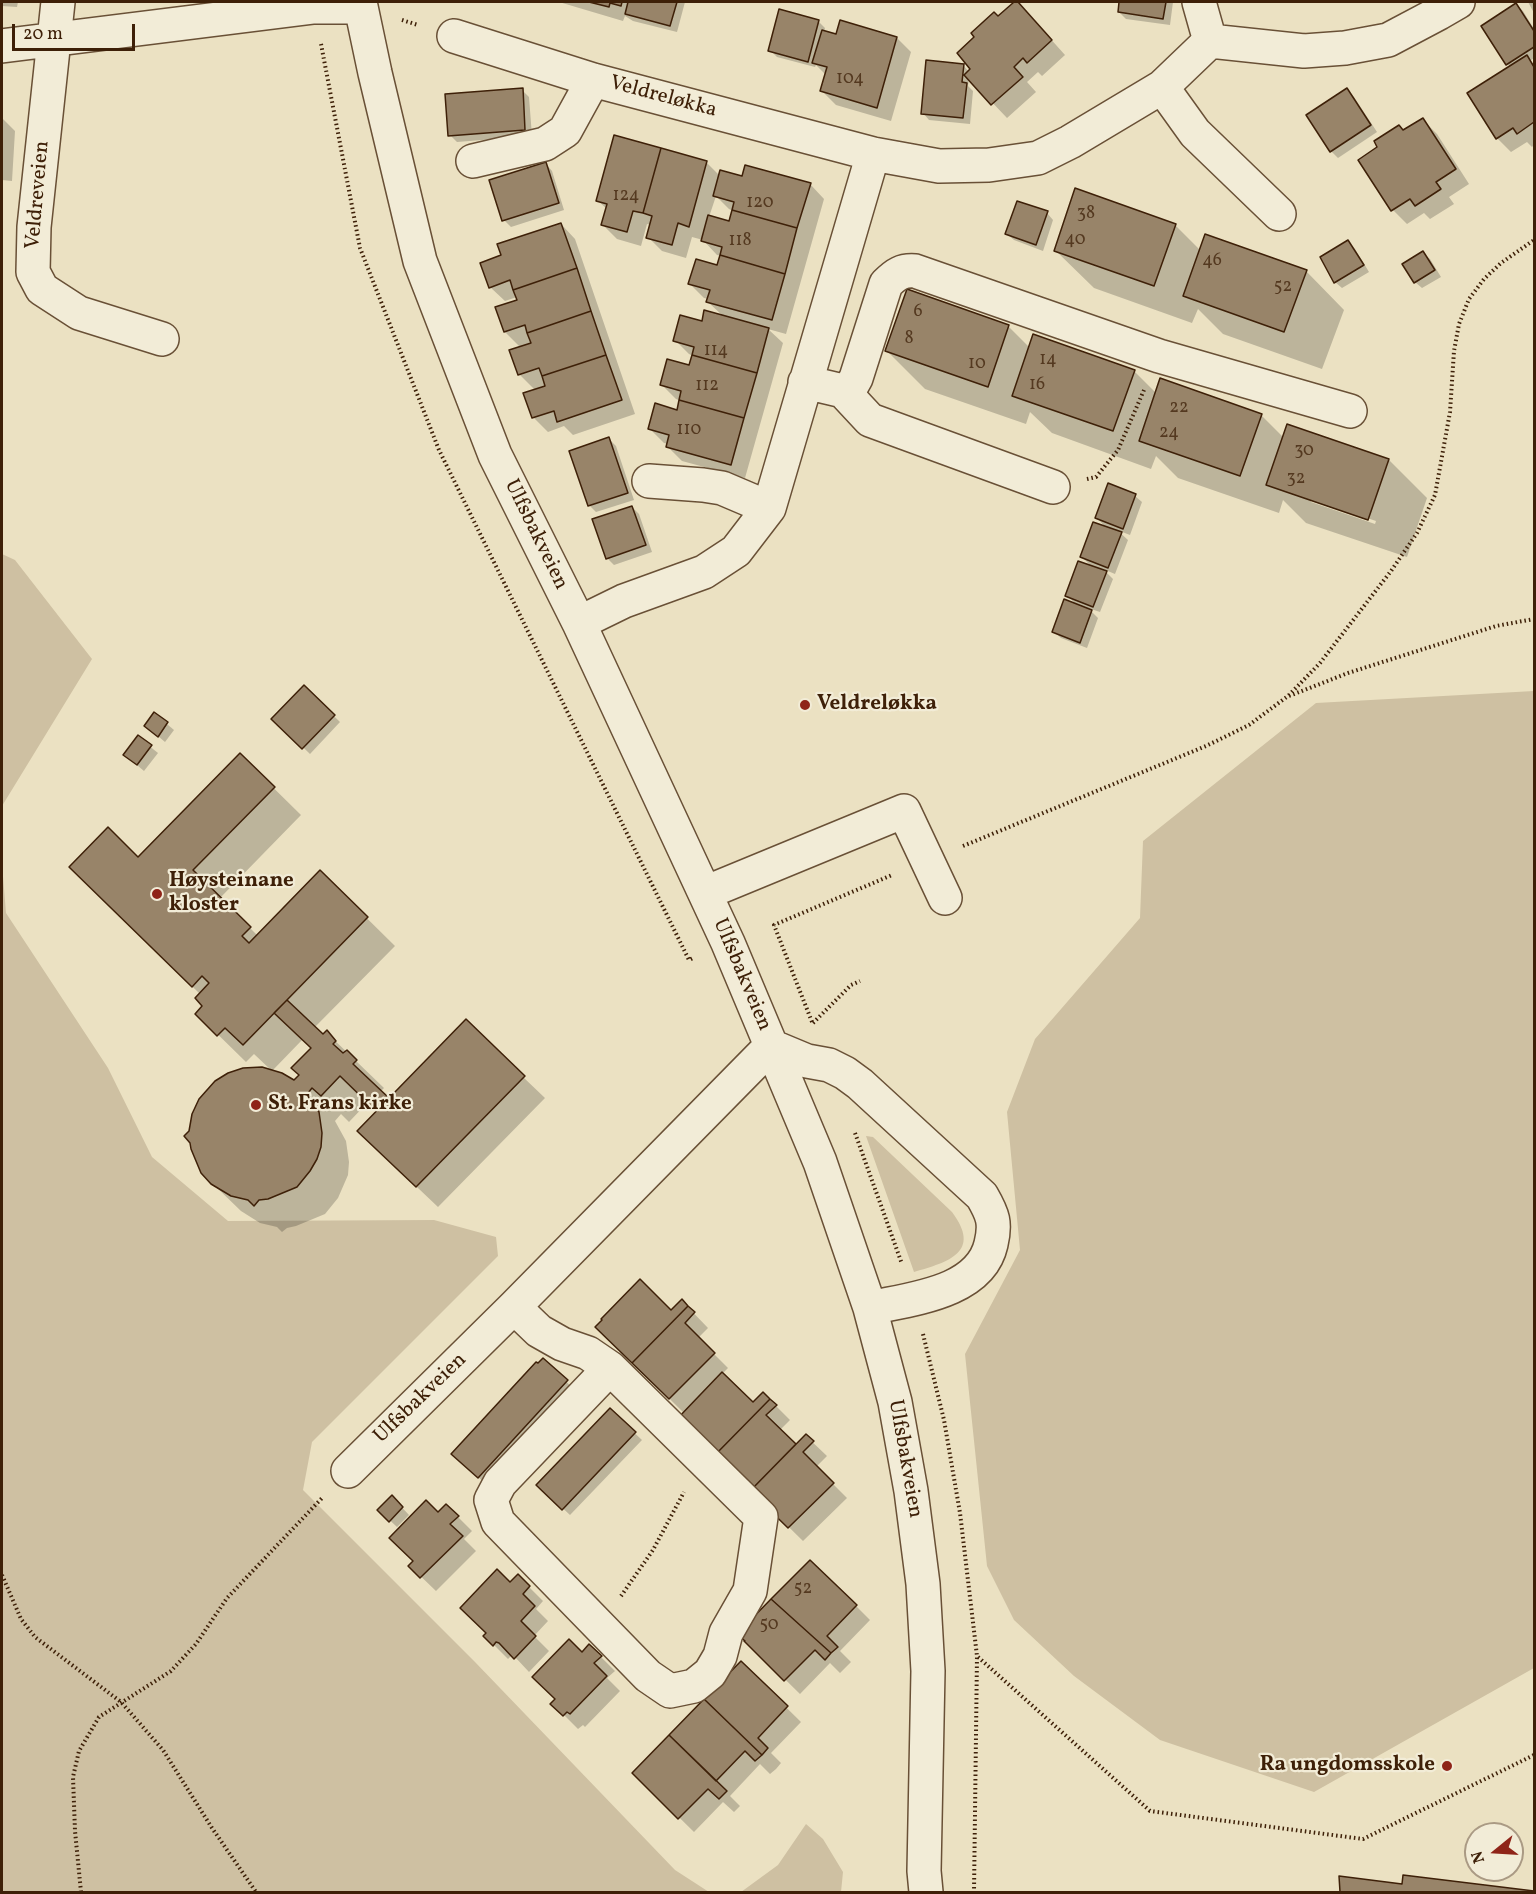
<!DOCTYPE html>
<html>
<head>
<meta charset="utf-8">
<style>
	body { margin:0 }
	#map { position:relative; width:1536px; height:1894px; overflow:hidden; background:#ebe1c2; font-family:Vollkorn,serif }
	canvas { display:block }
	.frame { position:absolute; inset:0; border:3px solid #3e2008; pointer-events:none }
	.north { position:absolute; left:1464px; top:1822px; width:60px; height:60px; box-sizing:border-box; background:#f2ecd7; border:2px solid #aa9a84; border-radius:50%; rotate:252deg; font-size:16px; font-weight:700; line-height:24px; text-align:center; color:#3e2008 }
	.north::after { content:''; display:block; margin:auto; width:21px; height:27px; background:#8f2418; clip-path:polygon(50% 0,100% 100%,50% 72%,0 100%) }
	.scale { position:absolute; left:12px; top:24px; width:123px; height:27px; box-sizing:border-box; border:3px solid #3e2008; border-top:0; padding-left:8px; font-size:18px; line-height:21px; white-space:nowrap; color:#3e2008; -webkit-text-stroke:4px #f2ecd7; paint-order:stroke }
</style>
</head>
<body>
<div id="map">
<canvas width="1536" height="1894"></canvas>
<div class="frame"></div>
<div class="north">N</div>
<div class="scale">20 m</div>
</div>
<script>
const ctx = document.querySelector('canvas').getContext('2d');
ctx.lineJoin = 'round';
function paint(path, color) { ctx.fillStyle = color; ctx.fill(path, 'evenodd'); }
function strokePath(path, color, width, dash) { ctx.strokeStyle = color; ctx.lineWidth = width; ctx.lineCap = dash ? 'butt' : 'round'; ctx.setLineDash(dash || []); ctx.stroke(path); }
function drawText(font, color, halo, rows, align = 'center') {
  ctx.font = font + ' Vollkorn,serif'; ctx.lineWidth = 4.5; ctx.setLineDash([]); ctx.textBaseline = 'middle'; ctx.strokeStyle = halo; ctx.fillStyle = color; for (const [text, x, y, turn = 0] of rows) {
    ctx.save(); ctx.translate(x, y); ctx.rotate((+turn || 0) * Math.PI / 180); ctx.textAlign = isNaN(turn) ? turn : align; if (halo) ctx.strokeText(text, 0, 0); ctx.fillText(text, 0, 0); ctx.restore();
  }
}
paint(new Path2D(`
	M2,554L15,560L92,659L2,806Z
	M1534,691V1668L1314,1792L1160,1740L1074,1676L1014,1620L987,1566L965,1354L1020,1250L1007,1112L1035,1039L1140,918L1143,841L1316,703Z
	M2,864L6,913L108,1068L152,1157L228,1221L434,1220L496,1237L498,1256L312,1442L303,1490L475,1662L675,1870L709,1892H2Z
	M866,1136L873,1137L952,1212C982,1252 949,1262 914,1272Z
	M806,1824L823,1839L843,1872L841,1892H741L778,1865Z`), '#cec0a2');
paint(new Path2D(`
	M2,2H18L17,7L2,6Z
	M559,2H685L677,32L633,21L625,16L623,21Z
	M1121,2H1173L1170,25L1126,19L1119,12Z
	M1528,2H1534V13Z
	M1516,4L1523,11L1534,29V58L1530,61L1534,65V145L1532,147L1527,142L1511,152L1497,138L1510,67L1483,26Z
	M780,11L819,22L825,28L824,32L837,36L897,38L911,52L891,121L836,105L822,91L826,75L816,65L815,67L777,57L770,50Z
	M1030,16L1065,55L1042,76L1038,72L1027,82L1036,92L1007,118L969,78L968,86L973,91L970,124L929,120L923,113L963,65L969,72L998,18Z
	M522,90L529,97L532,136L457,142L450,135Z
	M1347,90L1354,97L1377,132L1338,158L1331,151Z
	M2,118L15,131L12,181L2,180Z
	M1423,120L1437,134L1469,184L1449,197L1454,204L1430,219L1424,213L1407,224L1393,210L1404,132Z
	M707,163L720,176L810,184L824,199L786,334L768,329L783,343L745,478L682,461L667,446L668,444L664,443L650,429L678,412L681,401L676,399L662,385L690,367L693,356L689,354L675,340L703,323L723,316L708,302L709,299L704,298L690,284L718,267L721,256L717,255L703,240L692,237L686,258L662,251L648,237L651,225L647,224L641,246L617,239L603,225L607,209L597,200ZM716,196L729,209L733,211L730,223L709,217Z
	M546,164L552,171L564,210L511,227L504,220Z
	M1047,213L1053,220L1043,251L1014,240L1007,234Z
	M561,224L575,239L635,414L573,435L564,426L548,432L533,417L536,391L519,374L521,348L505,332L519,301L517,297L505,301L490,287L503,256Z
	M1175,225L1201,251L1306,271L1344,310L1322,369L1223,334L1198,309L1192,323L1094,288L1055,250Z
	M1348,242L1355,249L1369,272L1342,288L1335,282Z
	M1423,253L1430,259L1441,277L1422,288L1415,282Z
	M1008,326L1030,348L1134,371L1156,393L1261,415L1284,438L1389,460L1427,498L1407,557L1306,523L1283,500L1279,513L1178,478L1156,456L1151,469L1052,433L1030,412L1026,424L925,389L887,351ZM1311,499L1376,521L1375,524L1311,502Z
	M609,439L616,446L634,500L596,512L589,505Z
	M1135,496L1142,502L1130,535L1117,530L1128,540L1115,574L1103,569L1113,579L1100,612L1088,608L1098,618L1087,648L1061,638L1054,632L1077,605L1067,596L1092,567L1082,557L1107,529L1097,518Z
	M632,507L639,514L652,552L614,565L607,558Z
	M304,687L340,722L310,754L274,719Z
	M155,714L174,730L165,742L146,726Z
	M138,737L158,753L144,771L125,755Z
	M240,755L301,815L220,898L258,936L320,872L395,946L314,1028L323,1036L327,1033L384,1088L380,1092L388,1099L523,1077L545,1098L438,1207L380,1152L378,1111L368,1102L349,1122L341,1114L335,1121L346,1141L349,1162L348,1175L338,1198L325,1214L296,1226L287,1228L282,1232L277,1227L260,1223L241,1211L212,1183L301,1075L312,1048L303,1039L272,1071L254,1054L246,1062L197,1014L204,1006L200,994L99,895L138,860Z
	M682,1301L708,1328L698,1338L728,1368L722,1374L753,1404L776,1406L790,1420L780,1430L796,1446L806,1436L827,1456L816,1467L847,1498L803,1541L679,1419L684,1413L597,1327L671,1312Z
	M543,1360L573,1388L486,1484L460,1461Z
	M610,1410L642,1440L570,1515L538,1485Z
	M392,1497L409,1515L397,1527L379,1510Z
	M438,1514L458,1517L472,1531L464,1539L476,1551L436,1591L410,1566L415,1561Z
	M818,1568L870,1620L840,1651L851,1662L840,1673L830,1663L800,1694L739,1634Z
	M518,1576L543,1601L536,1609L548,1621L534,1636L549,1651L529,1672L515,1657L511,1656L508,1659L485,1636L510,1584Z
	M582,1654L601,1657L615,1671L607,1678L620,1691L585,1727L583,1725L578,1729L553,1704L557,1700Z
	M741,1663L801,1722L771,1753L781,1763L776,1769L770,1774L760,1764L730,1796L740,1806L734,1812L723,1802L694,1832L634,1773Z
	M1405,1877L1534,1892H1341V1878L1403,1886Z`), '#0003');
const building = new Path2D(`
	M589,2H622L621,6L610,3L609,7Z
	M628,2H677L670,26L625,14Z
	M1014,2H1018L1052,40L1027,63L1023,58L1014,67L1023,77L991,105L964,75L970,69L957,53L974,37L971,33L994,12L998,16Z
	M1119,2H1166L1163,19L1118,12Z
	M1516,3L1534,31V47L1506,65L1481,26Z
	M779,9L819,20L808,62L768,51Z
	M840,20L897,37L877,108L820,91L827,67L812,63L822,30L836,34Z
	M1527,55L1534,67V122L1517,134L1513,128L1496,139L1467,93Z
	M926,60L964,64L962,82L967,83L963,118L921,114Z
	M523,88L525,130L448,136L445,94Z
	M1347,88L1371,125L1330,152L1306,115Z
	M1423,118L1456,169L1436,182L1441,189L1415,206L1410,199L1391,211L1358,160L1377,147L1374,141L1399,125L1403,130Z
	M614,135L661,148L643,213L633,211L627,232L601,225L607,204L596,201Z
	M661,148L707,161L689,227L678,223L672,245L646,238L652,216L643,213Z
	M546,162L559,203L502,221L489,180Z
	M745,165L811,183L797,228L732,210L734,202L713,196L720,170L742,176Z
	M1075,188L1176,224L1154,286L1054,251Z
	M1017,201L1048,211L1036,245L1005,234Z
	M732,210L797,228L785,274L720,255L722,247L701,241L708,215L729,221Z
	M561,223L577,268L513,290L510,280L489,288L480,263L501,255L497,244Z
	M1205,234L1307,270L1284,332L1183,296Z
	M1348,240L1364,265L1334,283L1320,257Z
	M1423,251L1435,270L1414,283L1402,264Z
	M720,255L785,274L772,320L706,302L710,290L688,284L696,259L717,265Z
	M577,268L591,311L527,333L525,325L504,332L495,307L517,300L513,290Z
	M907,289L1009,325L988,387L885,351Z
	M704,310L769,328L757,373L692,355L694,347L673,341L680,315L702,321Z
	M591,311L606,355L542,376L539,368L518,375L509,350L531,343L527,333Z
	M1033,334L1135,370L1113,431L1012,396Z
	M606,355L622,400L557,422L554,411L532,418L523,393L545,386L542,376Z
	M692,355L757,373L744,418L679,400L681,391L660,385L667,359L689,365Z
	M1160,378L1262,414L1240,476L1139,441Z
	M679,400L744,418L731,465L666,447L669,435L648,429L655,403L677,410Z
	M1287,424L1389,459L1368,520L1266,485Z
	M609,437L628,493L588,506L569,451Z
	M1108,483L1136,494L1123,529L1095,518Z
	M632,506L646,545L606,559L592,519Z
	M1093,522L1122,532L1108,568L1080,557Z
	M1078,561L1107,571L1093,607L1065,596Z
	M1064,599L1092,610L1080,643L1052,632Z
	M304,685L335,715L302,749L271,719Z
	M154,712L168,722L158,737L144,726Z
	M138,735L152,745L137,765L123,755Z
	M240,753L275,787L193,870L251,927L242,936L249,943L320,870L368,917L243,1045L225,1028L217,1036L195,1014L202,1006L195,998L209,983L202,976L192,987L69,867L108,827L138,857Z
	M287,1000L323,1034L327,1030L336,1041L333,1044L343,1053L347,1050L357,1060L353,1064L389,1098L376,1111L340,1076L321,1096L312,1088L308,1093L319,1112L322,1133L321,1147L317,1159L310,1171L297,1187L268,1199L259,1200L254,1206L248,1200L231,1196L211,1184L201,1173L191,1149L190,1143L184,1136L189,1131L192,1114L199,1099L215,1081L228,1073L243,1068L262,1067L282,1073L294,1080L299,1075L291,1068L311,1048L274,1013Z
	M466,1019L525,1076L416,1187L357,1131Z
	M640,1279L671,1310L682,1299L688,1306L632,1363L595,1327L602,1320L601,1319Z
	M688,1306L695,1312L685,1323L715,1353L669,1399L632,1363Z
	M543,1358L568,1380L478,1478L451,1454L536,1362L538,1363Z
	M722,1372L753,1402L763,1392L770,1399L714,1456L677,1419Z
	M770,1399L777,1405L766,1415L796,1444L750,1491L714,1456Z
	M610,1408L636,1432L562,1510L536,1485Z
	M806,1434L814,1441L803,1452L834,1483L788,1528L750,1491Z
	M392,1495L403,1507L389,1522L377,1510Z
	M426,1500L438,1512L446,1504L459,1516L450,1524L463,1536L420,1578L408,1566L413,1561L389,1538Z
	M810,1560L857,1605L827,1636L838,1647L831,1653L771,1599Z
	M497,1569L510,1582L518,1574L530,1586L523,1594L535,1606L521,1621L536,1636L514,1659L499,1643L496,1642L493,1646L483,1636L486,1633L460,1608Z
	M771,1599L831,1653L825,1660L815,1650L784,1681L744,1641H745L737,1634Z
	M569,1639L582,1652L589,1644L602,1656L594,1663L607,1676L570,1714L567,1712L563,1716L550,1704L555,1699L532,1677Z
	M741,1661L788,1706L758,1738L768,1748L762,1755L704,1699Z
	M704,1699L762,1755L755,1761L745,1751L716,1781L669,1735Z
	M669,1735L727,1791L719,1799L708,1789L678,1819L632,1773Z
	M1403,1875L1534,1891V1892H1340L1339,1876L1402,1884Z`);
paint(building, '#988469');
strokePath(building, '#3e2008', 1.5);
const minor = new Path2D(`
	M58,2L34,227L33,272L42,289L79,313L162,339
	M360,2L375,73L420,261L495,455L579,623L728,943L820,1162L870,1308L895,1402L911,1491L923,1584L928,1671L924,1871L926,1892
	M1199,2L1210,41
	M454,36L593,80L873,154L939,166L989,165L1038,158L1070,142L1162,87L1210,41
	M1210,41L1304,51L1345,48L1388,40L1439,13L1458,2
	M2,46L314,7H361
	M1162,87L1195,133L1279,214
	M473,161L545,144L565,131L593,80
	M805,382L843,391L851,387L856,378L886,284C896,274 902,270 915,271L1159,356L1350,411
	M843,391L870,420L1053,487
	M649,481L703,485L722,488L769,508
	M579,623L624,601L704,572L736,551L769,508L873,154
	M705,893L904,811L945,898
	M514,1307L539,1331L562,1344L588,1353L610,1368L761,1517L750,1591L726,1633L720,1656L710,1673L694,1686L670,1691L648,1676L498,1522L491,1500L500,1483L610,1368
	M348,1471L514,1307L771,1046L807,1061L829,1065L845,1073L860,1084L982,1196C993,1215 996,1223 991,1244C980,1293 910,1299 870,1308`);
strokePath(minor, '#695036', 36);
strokePath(new Path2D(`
	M402,20L418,25
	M321,44L360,248L439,450L689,960L693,958
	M1087,479L1096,477L1118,450L1144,390
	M1289,696L1348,673L1496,626L1534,619
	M963,846L1206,746L1249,725L1288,696L1320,663L1391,571L1417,533L1435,495L1450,412L1454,351L1459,324L1469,299L1484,279L1501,263L1534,240
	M812,1022L774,925L892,875
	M813,1023L851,985L860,981
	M855,1133L902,1264
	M923,1334L944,1420L960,1513L977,1656L974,1892
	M2,1575L21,1619L35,1637L121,1702L163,1750L212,1828L256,1892
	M621,1596L653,1550L684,1492
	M978,1657L1150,1811L1363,1839L1534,1755
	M81,1892L75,1831L73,1777L79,1751L99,1717L171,1671L196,1644L227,1598L323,1497`), '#3e2008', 4, [1.5, 3]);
strokePath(minor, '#f2ecd7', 33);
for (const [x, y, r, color] of [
	[805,705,6,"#8f2418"],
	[157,894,6,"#8f2418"],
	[256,1105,6,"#8f2418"],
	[1447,1766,6,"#8f2418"]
]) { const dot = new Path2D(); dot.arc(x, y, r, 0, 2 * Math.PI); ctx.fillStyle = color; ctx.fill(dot); strokePath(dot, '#f2ecd7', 2); }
drawText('18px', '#543920', null, [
	["104",850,80],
	["124",626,197],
	["120",760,204],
	["38",1086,215],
	["40",1075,241],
	["118",740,242],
	["46",1212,262],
	["52",1283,288],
	["6",918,313],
	["8",909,340],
	["114",716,352],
	["14",1048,361],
	["10",977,365],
	["16",1037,386],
	["112",707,387],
	["22",1179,409],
	["110",689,431],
	["24",1169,434],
	["30",1304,452],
	["32",1296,480],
	["52",803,1590],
	["50",769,1626]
]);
drawText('21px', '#3e2008', '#f2ecd7', [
	["Veldreløkka",663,98,15],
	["Veldreveien",39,195,-85],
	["Ulfsbakveien",535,535,64],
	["Ulfsbakveien",741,975,67],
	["Ulfsbakveien",421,1399,-44],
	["Ulfsbakveien",904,1459,80]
]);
drawText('bold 21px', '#3e2008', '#f2ecd7', [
	["Veldreløkka",817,705],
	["Høysteinane",169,882],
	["kloster",169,906],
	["St. Frans kirke",268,1105],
	["Ra ungdomsskole",1435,1766,"right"]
], 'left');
</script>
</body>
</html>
